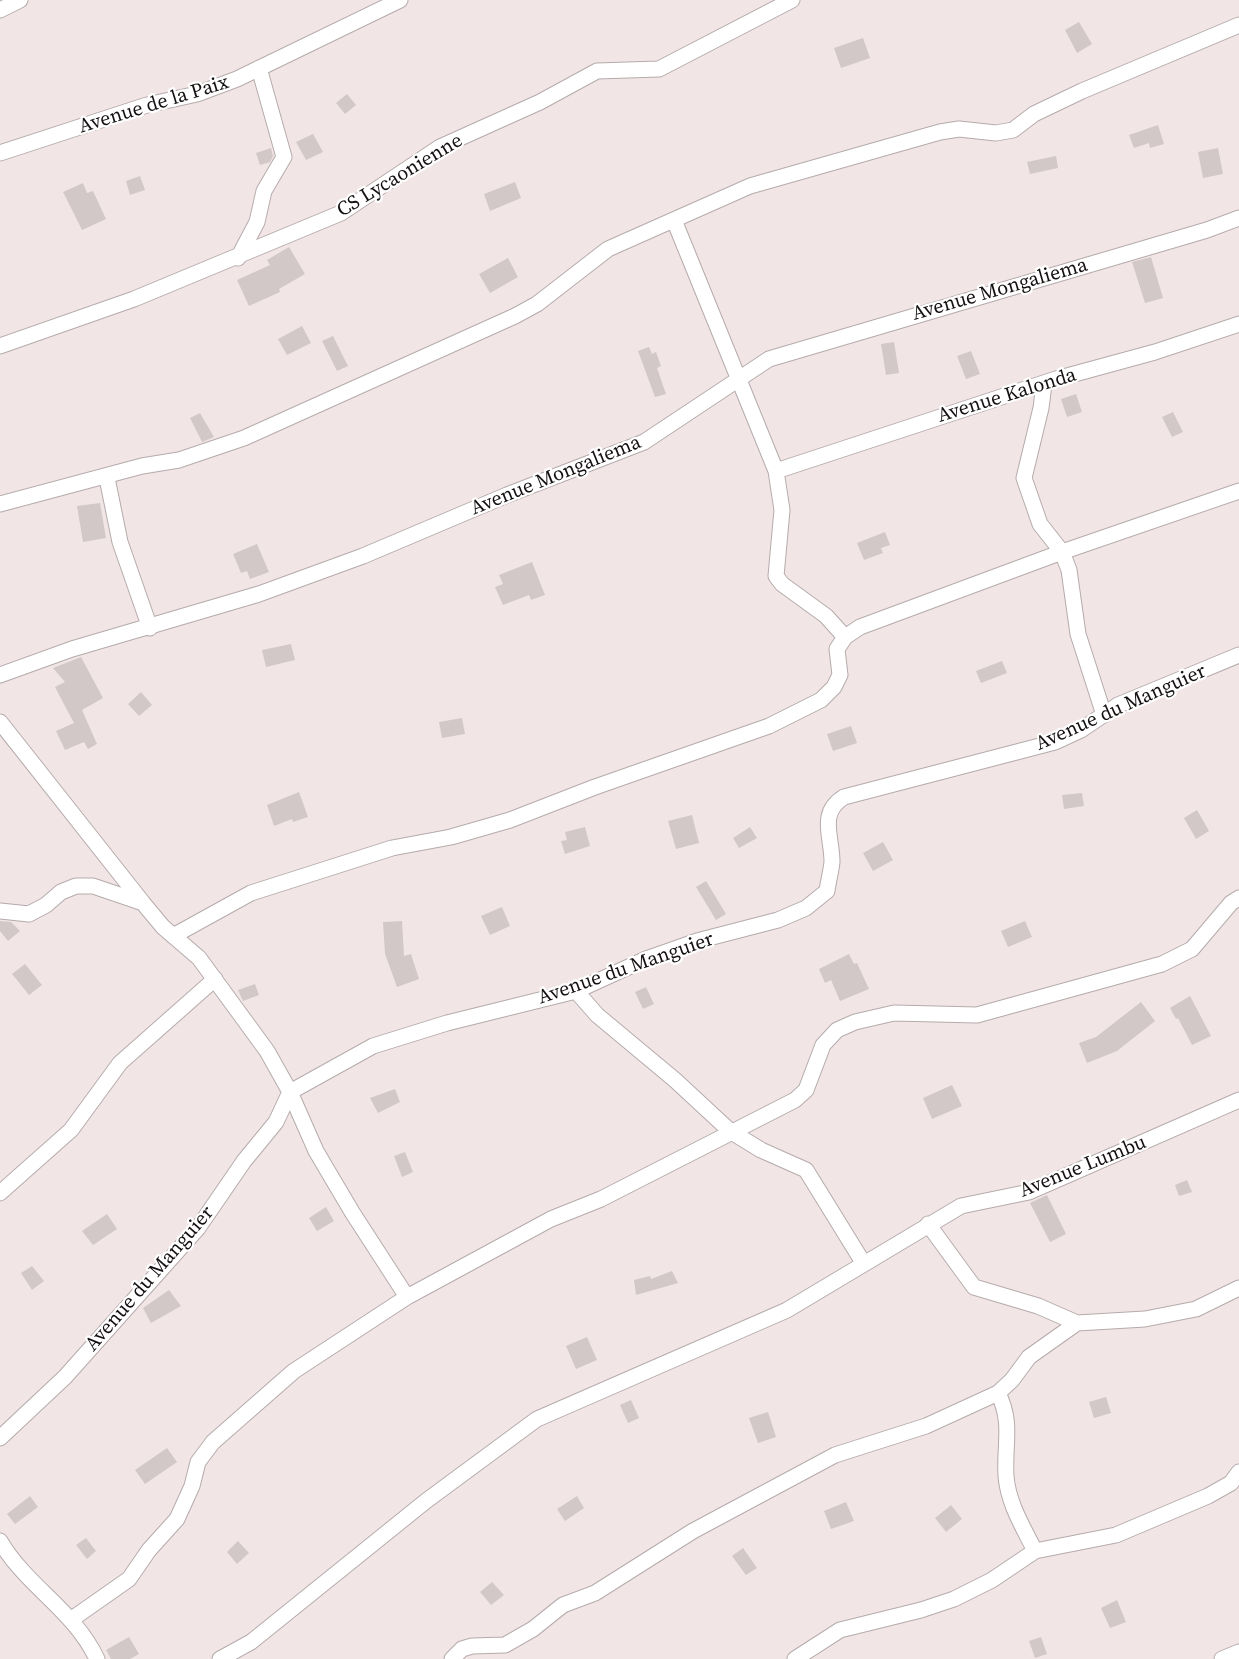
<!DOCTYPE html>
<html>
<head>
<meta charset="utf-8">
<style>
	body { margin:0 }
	canvas { display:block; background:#f1e5e6 }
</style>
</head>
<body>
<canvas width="1239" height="1659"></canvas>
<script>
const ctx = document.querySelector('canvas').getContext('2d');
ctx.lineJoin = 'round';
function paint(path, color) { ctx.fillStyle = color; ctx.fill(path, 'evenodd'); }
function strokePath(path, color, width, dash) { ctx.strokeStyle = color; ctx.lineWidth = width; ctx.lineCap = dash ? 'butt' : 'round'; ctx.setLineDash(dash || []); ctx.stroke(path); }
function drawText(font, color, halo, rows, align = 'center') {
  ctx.font = font + ' "Source Serif 4",serif'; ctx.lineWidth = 4.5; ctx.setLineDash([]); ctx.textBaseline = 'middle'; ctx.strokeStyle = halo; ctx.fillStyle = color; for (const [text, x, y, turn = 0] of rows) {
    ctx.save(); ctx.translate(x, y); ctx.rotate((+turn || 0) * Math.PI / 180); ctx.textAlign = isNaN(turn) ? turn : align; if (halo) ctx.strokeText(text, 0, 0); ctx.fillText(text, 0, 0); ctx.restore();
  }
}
paint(new Path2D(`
	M1079,22L1092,44L1077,53L1065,30Z
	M863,38L870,58L841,68L834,48Z
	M347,94L356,105L345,114L336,103Z
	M1158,125L1164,144L1150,148L1149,143L1134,148L1129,135Z
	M313,134L323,152L306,160L296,142Z
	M271,148L273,156L270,162L260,165L256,153Z
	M1218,148L1223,174L1203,178L1198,152Z
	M1056,156L1058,168L1030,174L1027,162Z
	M140,176L145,190L130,195L126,181Z
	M515,182L521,198L490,211L484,194Z
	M83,183L87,193L93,191L106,219L82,230L63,192Z
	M289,247L305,274L279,289L280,292L249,306L237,280L270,265L267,260Z
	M1151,257L1163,298L1145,303L1132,262Z
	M508,258L518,277L490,293L479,274Z
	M302,326L311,343L287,355L278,339Z
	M333,336L348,366L337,371L322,341Z
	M894,342L899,373L886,375L881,344Z
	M649,347L652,354L656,352L661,366L657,368L666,394L655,397L638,351Z
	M971,351L980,374L966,379L957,356Z
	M1076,394L1082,412L1067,417L1061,399Z
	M1173,412L1183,432L1172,437L1162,417Z
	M200,413L214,437L202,442L190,418Z
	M100,503L106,538L83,542L77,506Z
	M885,532L890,545L881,548L883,553L864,560L857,543Z
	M257,544L269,572L250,579L247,571L241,573L233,554Z
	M532,562L545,595L531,600L529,595L503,605L495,587L503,584L499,575Z
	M291,644L295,660L266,667L262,650Z
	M81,657L103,698L82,710L97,744L88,749L84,742L65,750L56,731L74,723L55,687L65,682L53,668Z
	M1002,661L1007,673L981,683L976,671Z
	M141,692L152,705L139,716L128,704Z
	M462,718L465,734L442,738L439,722Z
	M851,726L857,743L833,751L827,734Z
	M299,792L308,817L293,822L292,819L274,826L267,805Z
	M1082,793L1084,806L1064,809L1062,795Z
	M1197,810L1209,831L1196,839L1184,818Z
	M692,815L699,843L676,849L668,821Z
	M585,827L590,846L565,854L561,841L567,840L565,832Z
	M750,827L757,838L739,848L733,838Z
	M883,842L893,860L873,871L863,853Z
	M706,881L726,914L716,920L696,887Z
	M502,907L510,926L490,935L481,916Z
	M0,921L11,922L20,931L8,941L0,931Z
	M402,921L404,956L411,954L419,979L397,987L385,954L383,922Z
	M1025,921L1032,937L1008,947L1001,931Z
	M849,954L854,964L857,963L869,989L840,1001L831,980L825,983L819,969Z
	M25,964L42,985L29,995L12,974Z
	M255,984L259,995L243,1001L238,990Z
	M646,987L654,1004L643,1009L635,992Z
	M1190,996L1211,1036L1192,1045L1178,1018L1176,1019L1170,1008Z
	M1141,1002L1155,1021L1117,1051L1087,1063L1079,1043L1096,1037Z
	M952,1085L962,1106L932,1119L923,1098Z
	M395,1089L400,1102L378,1113L370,1098Z
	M405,1152L413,1172L402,1177L394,1156Z
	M1187,1180L1192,1192L1179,1196L1175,1185Z
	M1047,1195L1066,1234L1050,1242L1030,1203Z
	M326,1207L334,1221L317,1231L309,1218Z
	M107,1214L117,1229L93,1245L82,1231Z
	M32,1266L44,1281L32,1290L21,1273Z
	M672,1271L678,1283L636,1295L634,1280L650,1276L651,1279Z
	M169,1290L181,1306L151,1323L143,1308Z
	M587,1337L597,1360L576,1369L566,1346Z
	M1106,1397L1111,1413L1094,1418L1089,1402Z
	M631,1400L639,1418L628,1423L620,1405Z
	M768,1412L776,1437L758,1443L749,1418Z
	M167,1448L177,1462L145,1484L135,1470Z
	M30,1496L38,1507L15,1524L7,1514Z
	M577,1496L584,1508L565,1521L557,1509Z
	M846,1502L854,1521L831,1529L824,1511Z
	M951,1505L962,1519L946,1532L935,1518Z
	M86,1538L96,1551L87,1559L76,1545Z
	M238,1541L249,1553L237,1564L227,1552Z
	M743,1548L757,1568L746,1575L732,1556Z
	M492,1582L504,1595L491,1605L480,1592Z
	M1117,1600L1126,1622L1110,1628L1101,1608Z
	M129,1637L139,1654L130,1659H111L106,1650Z
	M1041,1637L1047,1654L1035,1658L1029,1641Z`), '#d3c8c8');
const street = new Path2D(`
	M0,10L20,0
	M0,153L147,105L197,94L237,79L400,0
	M674,220L776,471L782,510L776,576L782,584L826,616L845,637
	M238,258L257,222L264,191L284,157L259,68
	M0,346L134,299L341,213L440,147L540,102L597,71L659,69L792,0
	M1044,384L1041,408L1024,478L1040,524L1062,552L1069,570L1078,634L1104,715
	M776,471L1056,379L1155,352L1239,324
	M107,478L120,542L150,628
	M0,504L142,466L179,460L244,438L515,316L537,304L608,249L750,186L940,132L959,129L996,133L1013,130L1034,114L1082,91L1239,25
	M0,675L72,649L259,594L363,556L507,495L644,442L769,359L1207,230L1239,218
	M0,722L143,903
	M0,911L29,914L46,905L61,892L76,886H93L143,903L163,927L199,958L267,1051L290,1092L316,1151L352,1212L407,1297
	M173,936L251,893L392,848L451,837L510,820L595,787L769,726L821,700L834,687L840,675L837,649L845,637L860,627L1062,552L1239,491
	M576,991L597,1015L675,1080L730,1131L761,1150L806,1170L864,1264
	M0,1193L71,1130L120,1063L215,979
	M928,1224L974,1287L1038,1306L1077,1323L1145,1319L1196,1309L1239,1288
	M998,1393C1013,1423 1004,1444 1006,1476C1008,1503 1023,1527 1035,1551
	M0,1438L65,1377L198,1228L244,1161L276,1122L290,1092L373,1046L447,1023L576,991L646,959L697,941L778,920L806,908L827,891C828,882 831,872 832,862C832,836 818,813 844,797L1055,742L1081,730L1118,705L1239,655
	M0,1541C27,1587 74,1610 97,1659
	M72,1619L129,1579L149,1550L177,1519L192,1486L198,1462L213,1442L294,1371L407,1297L551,1219L601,1199L795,1100L806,1090L823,1045L837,1030L855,1022L894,1013L977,1015L1162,964L1192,949L1231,903L1239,898
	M220,1659L251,1642L426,1501L537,1419L787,1310L961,1206L1029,1192L1239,1100
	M452,1659L462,1649L472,1646L505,1645L533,1629L563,1605L595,1593L693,1531L835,1455L926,1426L998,1393L1012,1380L1029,1357L1077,1323
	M795,1659L840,1630L921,1610L954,1599L992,1580L1035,1551L1116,1535L1208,1496L1231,1483L1239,1472
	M1222,1659L1239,1652`);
strokePath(street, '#b6abac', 17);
strokePath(street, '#fff', 15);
drawText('20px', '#141010', '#fff', [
	["Avenue de la Paix",154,105,-17],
	["CS Lycaonienne",400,176,-31],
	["Avenue Mongaliema",1000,290,-16],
	["Avenue Kalonda",1007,396,-17],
	["Avenue Mongaliema",556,476,-22],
	["Avenue du Manguier",1121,708,-24],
	["Avenue du Manguier",626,969,-19],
	["Avenue Lumbu",1083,1167,-22],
	["Avenue du Manguier",150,1279,-49]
]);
</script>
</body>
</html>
